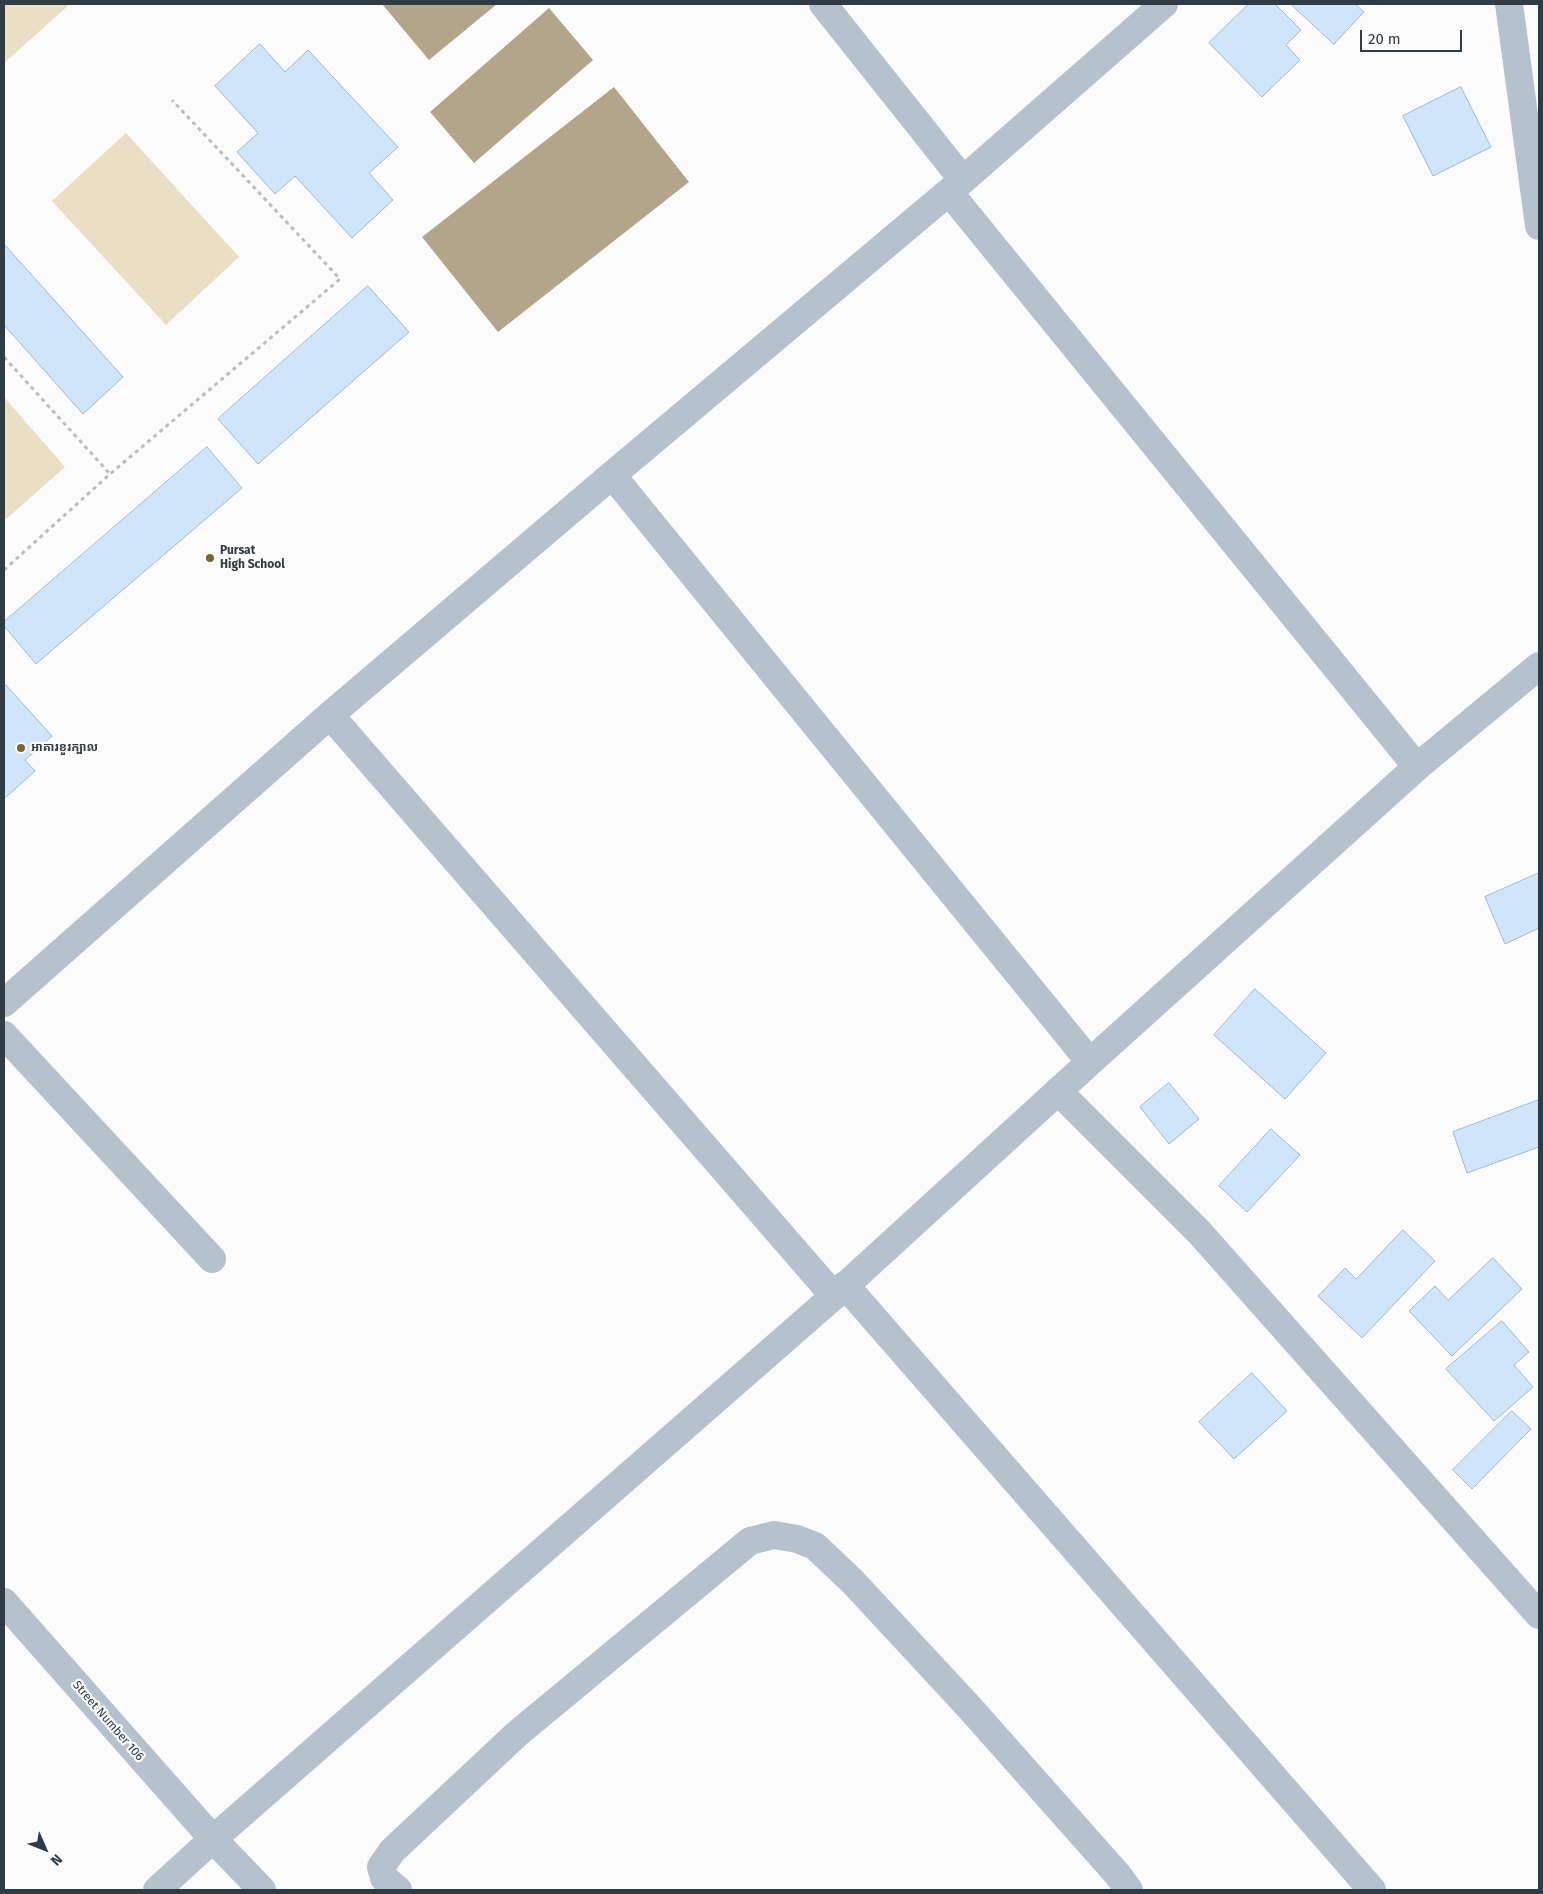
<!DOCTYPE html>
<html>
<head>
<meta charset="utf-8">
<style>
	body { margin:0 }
	#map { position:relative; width:1543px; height:1894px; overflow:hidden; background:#fbfbfb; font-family:"Fira Sans",sans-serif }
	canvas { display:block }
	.frame { position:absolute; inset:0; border:5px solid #2f3b45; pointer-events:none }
	.north { position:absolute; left:20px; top:1824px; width:50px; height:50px; -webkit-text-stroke:4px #fbfbfb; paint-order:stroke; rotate:134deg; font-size:14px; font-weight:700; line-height:20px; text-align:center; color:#2f3b45 }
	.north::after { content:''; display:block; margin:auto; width:18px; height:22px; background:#2f3b45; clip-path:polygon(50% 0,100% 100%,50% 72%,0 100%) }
	.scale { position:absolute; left:1360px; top:30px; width:102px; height:22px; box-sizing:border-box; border:2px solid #2f3b45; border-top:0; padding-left:6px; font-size:15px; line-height:18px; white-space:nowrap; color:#2f3b45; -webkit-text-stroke:4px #fbfbfb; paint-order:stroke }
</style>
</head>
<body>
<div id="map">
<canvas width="1543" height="1894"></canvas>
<div class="frame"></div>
<div class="north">N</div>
<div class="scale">20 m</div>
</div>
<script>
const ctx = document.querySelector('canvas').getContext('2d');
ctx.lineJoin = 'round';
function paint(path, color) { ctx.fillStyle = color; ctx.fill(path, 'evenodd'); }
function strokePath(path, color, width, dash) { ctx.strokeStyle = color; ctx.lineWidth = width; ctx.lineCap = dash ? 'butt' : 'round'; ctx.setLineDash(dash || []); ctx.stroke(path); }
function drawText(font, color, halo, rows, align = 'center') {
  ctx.font = font + ' "Fira Sans","Noto Sans Khmer",sans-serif'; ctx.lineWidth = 4.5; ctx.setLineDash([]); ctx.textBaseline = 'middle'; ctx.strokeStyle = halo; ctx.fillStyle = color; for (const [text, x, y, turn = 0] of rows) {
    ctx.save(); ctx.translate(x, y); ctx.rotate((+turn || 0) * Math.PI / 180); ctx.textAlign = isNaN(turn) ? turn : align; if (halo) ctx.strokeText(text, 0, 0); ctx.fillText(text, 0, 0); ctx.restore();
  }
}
paint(new Path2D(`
	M4,4H70L4,63Z
	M126,133L239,257L166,325L52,201Z
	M4,397L65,467L4,521Z`), '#eadec4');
paint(new Path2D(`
	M382,4H497L429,60Z
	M549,8L593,60L474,163L430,112Z
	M614,87L689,182L498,332L422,237Z`), '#b2a589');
const building = new Path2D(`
	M1249,4H1275L1301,30L1286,45L1300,60L1262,97L1209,43Z
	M1291,4H1355L1364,12L1334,44Z
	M260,44L285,72L308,50L398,147L369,173L393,200L352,238L295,176L275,194L237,152L258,133L215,86Z
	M1461,87L1491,147L1433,176L1403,116Z
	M4,244L123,377L83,414L4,325Z
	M368,286L409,332L258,464L218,419Z
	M207,447L242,488L36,664L4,626V622Z
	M4,683L52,736L25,760L35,771L4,799Z
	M1539,873V928L1505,944L1485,897Z
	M1255,989L1326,1053L1285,1099L1214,1035Z
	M1169,1083L1199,1119L1169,1144L1140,1107Z
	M1539,1100V1147L1467,1173L1453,1132Z
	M1271,1129L1300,1155L1247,1212L1219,1186Z
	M1403,1230L1435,1261L1362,1338L1318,1296L1345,1268L1356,1279Z
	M1493,1258L1522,1289L1452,1356L1409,1311L1435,1286L1448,1300Z
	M1502,1321L1529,1352L1514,1365L1533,1387L1494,1421L1446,1369Z
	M1252,1373L1287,1411L1234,1459L1199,1422Z
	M1512,1411L1531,1429L1472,1489L1453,1470Z`);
paint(building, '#cee5fa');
strokePath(building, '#9db9d2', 1);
strokePath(new Path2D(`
	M4,357L110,474
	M4,570L110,474L340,279L172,100`), '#babec1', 3, [4, 4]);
strokePath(new Path2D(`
	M823,4L963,180
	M1509,4L1539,226
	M949,192L1417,767
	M612,475L1090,1062
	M330,715L834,1296
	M4,1003L330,715L612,475L963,180L1164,4
	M4,1035L212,1259
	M1058,1091L1199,1232L1539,1615
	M845,1285L1372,1890
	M4,1602L213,1839L262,1890
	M157,1890L213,1839L834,1296L1090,1062L1417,767L1539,666
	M398,1890L384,1878L381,1867L392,1851L518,1733L750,1541L774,1535L797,1539L815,1546L853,1582L969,1707L1118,1875L1129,1890`), '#b5c1cd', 28);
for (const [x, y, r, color] of [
	[210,558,5,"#796433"],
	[21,748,5,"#796433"]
]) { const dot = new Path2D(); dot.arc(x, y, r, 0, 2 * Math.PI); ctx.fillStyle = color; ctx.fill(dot); strokePath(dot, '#fbfbfb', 2); }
drawText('bold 12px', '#2f3b45', '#fbfbfb', [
	["Pursat",220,551],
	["High School",220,565],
	["អាគារខួរក្បាល",31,748]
], 'left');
drawText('12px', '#2f3b45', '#fbfbfb', [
	["Street Number 106",108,1721,49]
]);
</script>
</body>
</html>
